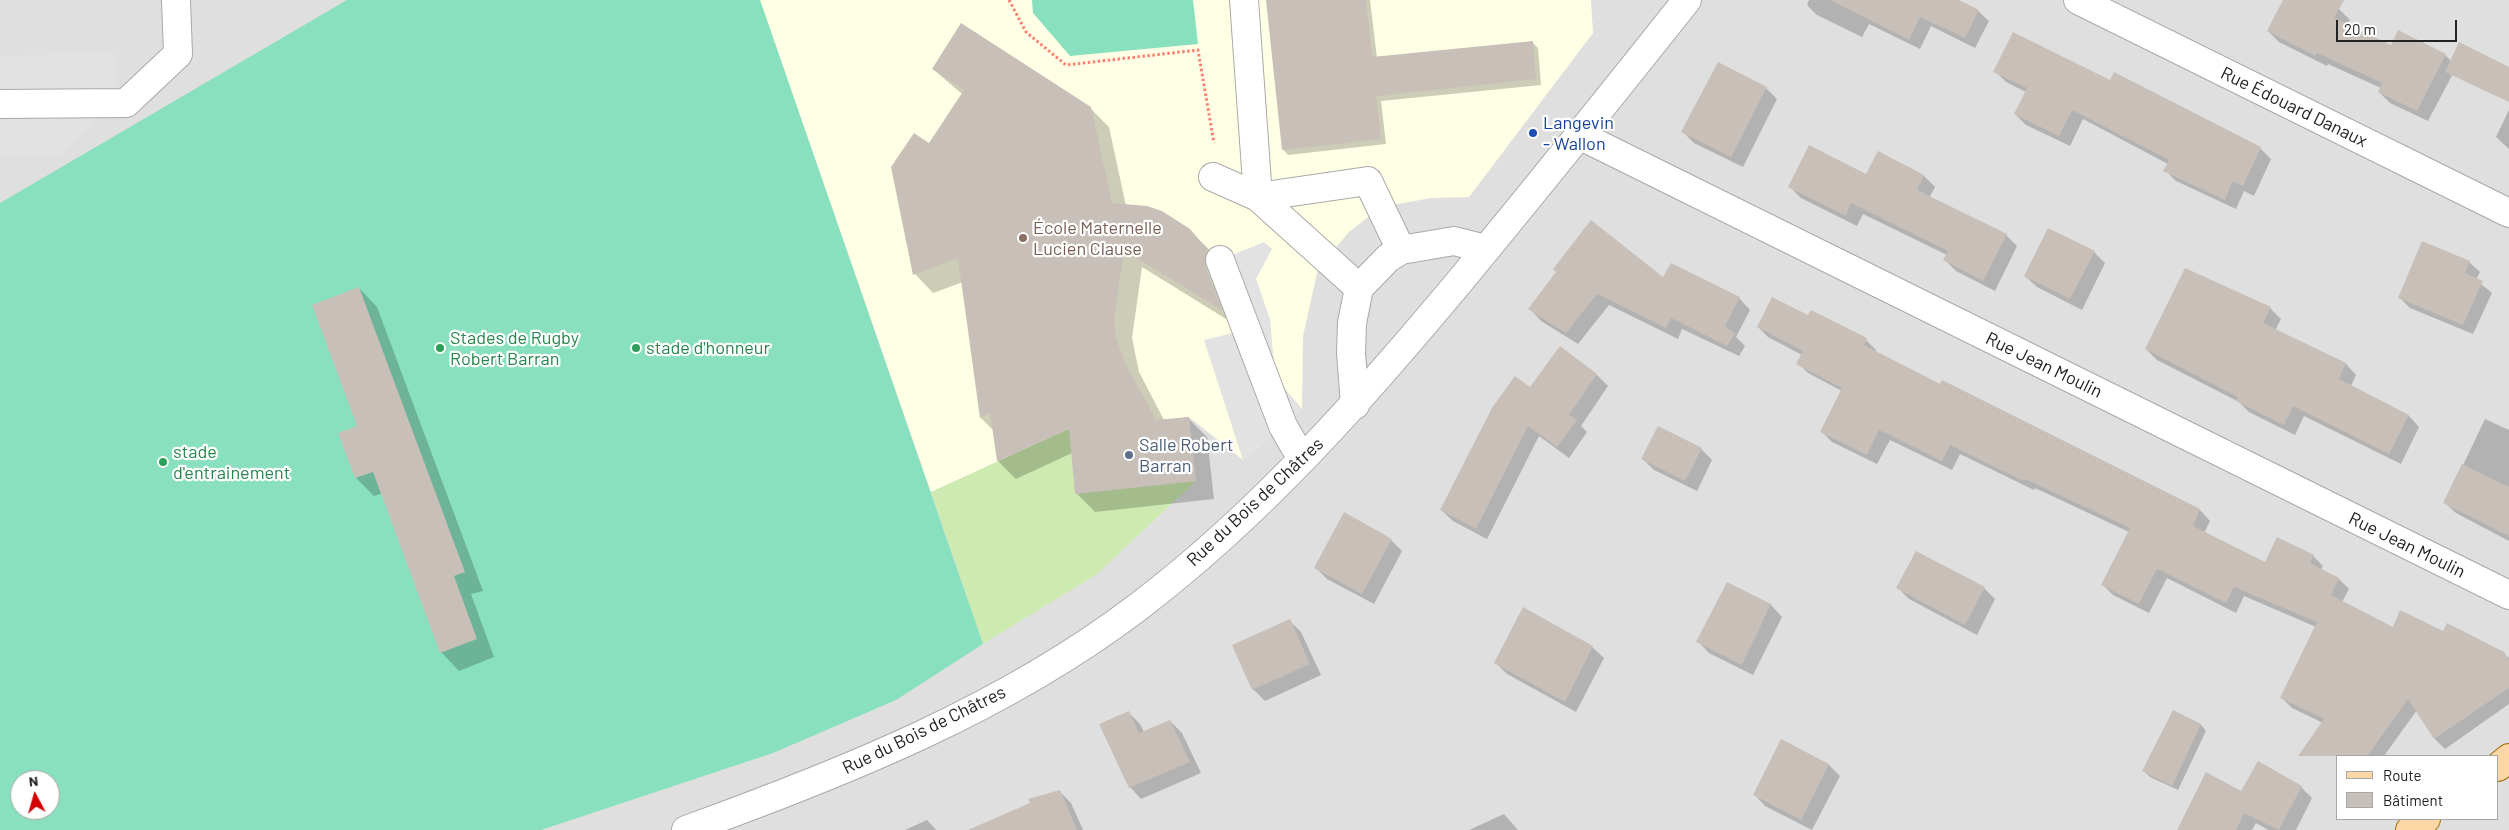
<!DOCTYPE html>
<html>
<head>
<meta charset="utf-8">
<style>
	body { margin:0 }
	#map { position:relative; width:2509px; height:830px; overflow:hidden; background:#f2efe9; font-family:Barlow,sans-serif }
	canvas { display:block }
	.legend { position:absolute; left:2336px; top:755px; width:162px; height:65px; box-sizing:border-box; background:#fff; border:1px solid #a7a7a7; margin:0; padding:6px 9px; list-style:none; font-size:15px; color:#222 }
	.legend li { display:flex; align-items:center; gap:10px; height:25px }
	.legend b { width:25px; border:1px solid #a7a7a7 }
	.north { position:absolute; left:10px; top:770px; width:50px; height:50px; box-sizing:border-box; background:#fff; border:1px solid #a7a7a7; border-radius:50%; rotate:354deg; font-size:14px; font-weight:700; line-height:20px; text-align:center; color:#222 }
	.north::after { content:''; display:block; margin:auto; width:18px; height:22px; background:#d40000; clip-path:polygon(50% 0,100% 100%,50% 72%,0 100%) }
	.scale { position:absolute; left:2336px; top:20px; width:121px; height:22px; box-sizing:border-box; border:2px solid #222; border-top:0; padding-left:6px; font-size:15px; line-height:18px; white-space:nowrap; color:#222; -webkit-text-stroke:4px #fff; paint-order:stroke }
</style>
</head>
<body>
<div id="map">
<canvas width="2509" height="830"></canvas>
<ul class="legend">
<li><b style="height:6px;background:#fcd6a4"></b>Route</li>
<li><b style="height:14px;background:#c7bfb8"></b>Bâtiment</li>
</ul>
<div class="north">N</div>
<div class="scale">20 m</div>
</div>
<script>
const ctx = document.querySelector('canvas').getContext('2d');
ctx.lineJoin = 'round';
function paint(path, color) { ctx.fillStyle = color; ctx.fill(path, 'evenodd'); }
function strokePath(path, color, width, dash) { ctx.strokeStyle = color; ctx.lineWidth = width; ctx.lineCap = dash ? 'butt' : 'round'; ctx.setLineDash(dash || []); ctx.stroke(path); }
function drawText(font, color, halo, rows, align = 'center') {
  ctx.font = font + ' Barlow,sans-serif'; ctx.lineWidth = 4.5; ctx.setLineDash([]); ctx.textBaseline = 'middle'; ctx.strokeStyle = halo; ctx.fillStyle = color; for (const [text, x, y, turn = 0] of rows) {
    ctx.save(); ctx.translate(x, y); ctx.rotate((+turn || 0) * Math.PI / 180); ctx.textAlign = isNaN(turn) ? turn : align; if (halo) ctx.strokeText(text, 0, 0); ctx.fillText(text, 0, 0); ctx.restore();
  }
}
paint(new Path2D(`
	M0,0H2509V830H0ZM2338,756H2498V819H2338ZM20,780H50V810H20Z`), '#e0dfdf');
paint(new Path2D(`
	M760,0H1591L1593,33L1469,197L1431,198L1381,207L1349,232L1318,269L1303,336L1302,409L1243,460L1189,417L1069,429L931,492Z`), '#ffffe5');
paint(new Path2D(`
	M1069,429L1075,494L1196,481L1097,574L983,644L931,492Z`), '#cdebb0');
paint(new Path2D(`
	M347,0H760L983,644L896,700L773,753L541,830H0V203ZM20,780H50V810H20Z
	M1032,0H1193L1198,44L1070,56L1033,13Z`), '#88e0be');
paint(new Path2D(`
	M115,53V85L90,126L63,154L0,156V56Z
	M1264,242L1272,249L1256,279L1270,319L1275,377L1302,409L1243,460L1204,340L1233,333L1220,260Z`), '#e2e2e2');
paint(new Path2D(`
	M1267,0H1370L1377,58L1532,42L1538,48L1541,85L1381,101L1386,144L1288,155L1283,149Z
	M1809,0H1955L1978,11L1989,21L1975,48L1931,26L1920,49L1869,24L1862,37L1817,15L1807,5Z
	M2284,0H2322L2339,9L2350,20L2347,26L2391,46L2445,55L2457,66L2428,121L2390,103L2379,92L2381,88L2328,64L2327,66L2279,42L2268,31Z
	M933,69L1090,108L1109,127L1126,206L1195,236L1215,255L1239,327L1142,267L1132,338L1139,372L1164,420L1188,418L1207,437L1214,499L1095,512L1076,493L1072,453L1016,479L998,461L994,431L981,418L963,282L933,293L915,274L930,144L962,94Z
	M1995,71L2111,81L2260,148L2271,159L2254,196L2244,191L2236,209L2176,181L2165,170L2168,164L2083,119L2070,146L2026,125L2015,114L2026,92L2006,82Z
	M1766,88L1777,99L1743,167L1694,143L1682,131Z
	M2509,110V149L2496,137Z
	M1867,176H1924L1935,187L1929,198L2006,235L2017,246L1995,291L1956,271L1945,260L1947,255L1863,214L1857,226L1801,198L1790,187Z
	M2094,252L2105,263L2082,310L2037,287L2025,276Z
	M2469,262L2480,272L2476,280L2492,293L2473,334L2410,308L2399,297Z
	M1558,272L1664,279L1739,298L1750,310L1736,337L1745,346L1739,356L1682,329L1678,339L1609,305L1578,344L1541,321L1530,309Z
	M359,288L377,307L483,591L471,594L494,657L459,671L441,652L383,493L374,496L356,478L358,427Z
	M2270,308L2281,319L2275,331L2346,364L2356,375L2351,386L2409,416L2419,427L2401,464L2304,416L2295,435L2249,412L2239,402L2157,360L2146,349Z
	M1809,317L1866,340L1876,350L1875,352L1941,385L1943,381L2200,510L2210,521L2204,533L2265,564L2313,556L2323,566L2321,570L2339,579L2349,589L2342,602L2393,629L2444,633L2503,653L2509,658V704L2445,749L2435,739L2417,710L2384,756H2342L2325,743L2323,723L2292,708L2282,698L2316,627L2244,596L2236,613L2167,578L2149,613L2113,595L2103,585L2129,532L2035,488L2034,490L1960,454L1952,470L1890,440L1877,464L1832,442L1822,432L1842,391L1808,373L1798,363L1802,355L1768,337L1758,327Z
	M1597,375L1608,386L1581,426L1587,432L1569,458L1539,436L1487,539L1453,521L1441,510L1530,389Z
	M2485,419L2509,430V541L2456,513L2445,503Z
	M1701,449L1712,460L1697,491L1654,470L1643,459Z
	M1391,540L1402,551L1374,604L1327,579L1316,568Z
	M1727,584L1771,605L1782,617L1753,675L1709,653L1698,641Z
	M1898,588H1984L1995,599L1977,635L1909,599Z
	M1290,621L1301,632L1321,675L1265,701L1253,689Z
	M1592,647L1604,658L1576,712L1507,674L1495,662Z
	M2173,712L2201,725L2206,731L2178,790L2150,777L2144,771Z
	M1129,713L1140,724L1144,732L1170,721L1182,733L1201,773L1141,799L1130,787Z
	M1782,740L1829,765L1840,776L1812,830L1765,806L1754,794Z
	M2301,787L2312,798L2296,830H2268L2256,823L2252,830H2178L2241,793Z
	M1059,791L1071,803L1083,830H992L1031,803Z
	M1504,814L1518,830H1469Z
	M927,820L936,830H905Z`), '#0003');
paint(new Path2D(`
	M1266,0H1366L1372,57L1533,41L1536,79L1376,96L1381,139L1282,150Z
	M1830,0H1959L1979,10L1965,38L1920,17L1909,40Z
	M2283,0H2344L2334,18L2391,45L2398,30L2446,54L2417,111L2378,92L2382,83L2317,53L2315,56L2267,31Z
	M961,23L1091,107L1112,203L1147,206L1162,211L1190,229L1208,250L1205,257V266L1222,310L1124,250L1114,319L1116,338L1125,363L1156,420L1189,417L1196,481L1075,494L1069,428L997,461L990,412L980,418L958,258L913,275L891,167L914,133L929,143L964,90L932,69Z
	M2013,32L2110,80L2114,72L2261,147L2243,186L2233,181L2225,200L2163,171L2169,160L2072,110L2059,136L2014,114L2027,88L1993,72Z
	M2459,42L2509,67V102L2445,72Z
	M1718,62L1767,87L1731,157L1681,132Z
	M1809,145L1866,174L1878,151L1924,175L1917,190L2007,234L1983,281L1943,260L1948,251L1851,203L1846,216L1788,187Z
	M1591,220L1663,277L1671,263L1740,297L1725,326L1735,334L1727,346L1671,318L1666,328L1597,294L1566,333L1528,309L1556,272L1553,269Z
	M2048,228L2095,251L2070,299L2024,276Z
	M2422,241L2470,261L2465,273L2483,281L2463,325L2398,298Z
	M2185,268L2271,307L2263,323L2346,363L2339,379L2409,415L2389,454L2293,406L2284,425L2236,401L2238,397L2145,349Z
	M359,287L465,572L454,576L477,639L440,653L373,472L355,478L338,433L357,426L312,305Z
	M1772,297L1808,315L1811,310L1867,338L1864,345L1940,384L1942,380L2200,509L2193,526L2265,562L2277,537L2314,555L2310,563L2339,578L2331,595L2393,627L2400,610L2443,631L2447,623L2504,652L2509,660V688L2434,739L2408,699L2367,756H2298L2324,719L2280,698L2317,622L2234,587L2226,603L2157,569L2139,604L2101,585L2130,528L2025,479L2023,481L1950,445L1942,461L1879,430L1867,455L1820,432L1842,388L1796,364L1803,351L1757,327Z
	M1560,346L1597,374L1569,415L1577,420L1557,447L1528,426L1476,529L1440,510L1492,408L1515,376L1530,387Z
	M1658,426L1702,448L1685,481L1641,459Z
	M2462,464L2509,487V536L2443,503Z
	M1344,512L1392,539L1362,594L1314,568Z
	M1916,551L1985,587L1965,625L1896,588Z
	M1727,582L1771,604L1742,665L1696,642Z
	M1523,607L1593,646L1565,702L1494,663Z
	M1290,619L1310,664L1252,690L1232,645Z
	M2173,710L2201,724L2172,786L2142,771Z
	M1129,711L1139,733L1170,720L1190,762L1129,788L1099,724Z
	M1781,739L1829,764L1801,820L1753,795Z
	M2258,761L2302,786L2279,830L2244,813L2236,830H2177L2206,772L2241,791Z
	M1060,790L1077,830H968L1030,803L1028,799Z`), '#c7bfb8');
const minor = new Path2D(`
	M1244,0L1258,197L1368,181L1401,250
	M2078,0L2509,213
	M0,104L126,103L178,54L176,0
	M1579,135L2509,595
	M1213,177L1258,197L1359,288
	M1220,260L1283,426L1302,459
	M1355,405L1351,353L1352,323L1359,288L1388,258L1401,250L1454,241L1486,249
	M686,830C843,773 1004,709 1138,607C1263,512 1366,394 1465,275C1540,184 1614,92 1687,0`);
const major = new Path2D(`
	M2498,767L2509,758
	M2410,830L2426,819`);
strokePath(minor, '#a9a9a9', 30);
strokePath(major, '#a06b00', 30);
strokePath(new Path2D(`
	M1009,0L1026,32L1066,65L1198,50L1214,143`), '#fa8072', 3, [2.5, 2.5]);
strokePath(minor, '#fff', 28);
strokePath(major, '#fcd6a4', 28);
for (const [x, y, r, color] of [
	[1533,133,5,"#1a4fb4"],
	[1023,238,5,"#8d6e63"],
	[440,348,5,"#2e9e5b"],
	[636,348,5,"#2e9e5b"],
	[1129,455,5,"#5c6f8a"],
	[163,462,5,"#2e9e5b"]
]) { const dot = new Path2D(); dot.arc(x, y, r, 0, 2 * Math.PI); ctx.fillStyle = color; ctx.fill(dot); strokePath(dot, '#fff', 2); }
drawText('18px', '#222', '#fff', [
	["Rue Édouard Danaux",2294,107,26],
	["Rue Jean Moulin",2044,365,26],
	["Rue du Bois de Châtres",1255,502,-43],
	["Rue Jean Moulin",2407,545,26],
	["Rue du Bois de Châtres",924,730,-26]
]);
drawText('18px', '#164399', '#fff', [
	["Langevin",1543,123],
	["- Wallon",1543,144]
], 'left');
drawText('18px', '#785e54', '#fff', [
	["École Maternelle",1033,228],
	["Lucien Clause",1033,249]
], 'left');
drawText('18px', '#27864d', '#fff', [
	["Stades de Rugby",450,338],
	["Robert Barran",450,359],
	["stade d'honneur",646,348],
	["stade",173,452],
	["d'entrainement",173,473]
], 'left');
drawText('18px', '#4e5e75', '#fff', [
	["Salle Robert",1139,445],
	["Barran",1139,466]
], 'left');
</script>
</body>
</html>
